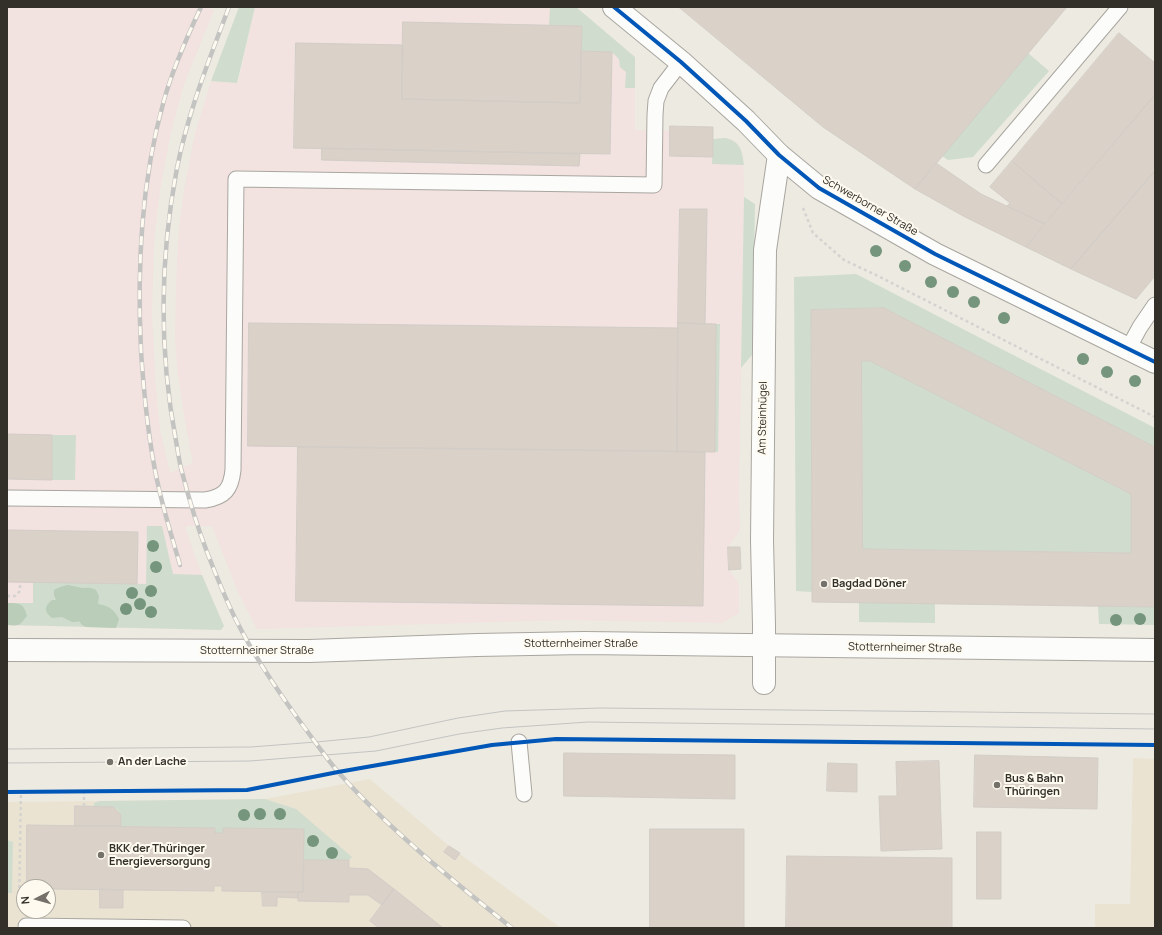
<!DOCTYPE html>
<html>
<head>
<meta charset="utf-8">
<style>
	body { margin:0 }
	#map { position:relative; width:1162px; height:935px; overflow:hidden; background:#edeae1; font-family:Manrope,sans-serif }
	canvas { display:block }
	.frame { position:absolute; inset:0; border:8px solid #323029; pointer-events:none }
	.north { position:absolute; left:16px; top:879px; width:40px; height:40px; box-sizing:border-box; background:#fefaf0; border:1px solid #aca9a0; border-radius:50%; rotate:264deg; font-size:11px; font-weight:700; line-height:16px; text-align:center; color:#323029 }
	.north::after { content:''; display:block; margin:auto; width:14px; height:18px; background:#737169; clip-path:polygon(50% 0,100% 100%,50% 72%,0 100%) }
</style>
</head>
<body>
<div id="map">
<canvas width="1162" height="935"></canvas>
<div class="frame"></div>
<div class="north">N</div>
</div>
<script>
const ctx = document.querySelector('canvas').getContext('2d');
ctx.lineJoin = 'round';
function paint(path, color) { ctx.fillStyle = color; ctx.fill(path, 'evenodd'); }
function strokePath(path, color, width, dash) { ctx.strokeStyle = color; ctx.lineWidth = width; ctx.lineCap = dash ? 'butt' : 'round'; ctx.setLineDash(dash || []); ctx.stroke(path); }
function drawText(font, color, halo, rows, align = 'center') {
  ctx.font = font + ' Manrope,sans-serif'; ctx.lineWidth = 4; ctx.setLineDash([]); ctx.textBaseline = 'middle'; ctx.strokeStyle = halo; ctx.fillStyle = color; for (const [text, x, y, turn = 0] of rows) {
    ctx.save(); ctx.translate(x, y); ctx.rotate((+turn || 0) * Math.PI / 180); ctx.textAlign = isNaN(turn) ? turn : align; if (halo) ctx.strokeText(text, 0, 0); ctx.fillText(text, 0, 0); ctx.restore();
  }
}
paint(new Path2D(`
	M1133,758L1155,759V928H1095V904H1130Z
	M370,779L449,846L561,928H7V802L265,799ZM24,887H48V911H24Z`), '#eae3d2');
paint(new Path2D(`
	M7,7H204L214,10L184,84L171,132L160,190L154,241L152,314L156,390L160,429L170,473L193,463L186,427L178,376L175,338L176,287L178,239L184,190L195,134L211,81L238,83L255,7H576L635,57V130L670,131V126L713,127V139L725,138L731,139L736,142L740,148L743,155L744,197L739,493L740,530L728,547L729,570L739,584V613L722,623L567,620L257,629L238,592L212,526H185L193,551L202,575L224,626L221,630L7,625Z`), '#f2e2e0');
paint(new Path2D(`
	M239,7H255L237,83L211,81Z
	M550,7H576L635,57V88H625L626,72L620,67L619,59L612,52L581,51L582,26L549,25Z
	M1028,53L1049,71L973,157L948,160L942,156Z
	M725,138C740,141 742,150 744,165L712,164L713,139Z
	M744,197L755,204L752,355L741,368Z
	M856,274L1155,428V447L884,308L811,310L812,592L796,591L794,277Z
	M716,324H720L718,452H715Z
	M862,361H870L1131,494V553L863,549Z
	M52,435H76L75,480H52Z
	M147,526H162L173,574L202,575L224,626L221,630L7,625V603H33V582L146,584Z
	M859,602L935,603V623L859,622Z
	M1098,606L1155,607V625L1099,624Z
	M265,799L296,809L352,857L349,860H304V829L223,828V833H215L214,828L121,826C122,805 112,806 94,806V803L100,801Z
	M7,840L13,842L12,893H7Z`), '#d0ddce');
paint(new Path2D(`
	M68,585C73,586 78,587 82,588C89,588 89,587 96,590L99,596L98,604C109,606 114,609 119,619L116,628L86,627L82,625L79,621L76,622H72L62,617L52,618C44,612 44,606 52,600H56L54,595V590L60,587Z
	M7,603C19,603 24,603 27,616C19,626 20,626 7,625Z`), '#b9cdb8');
const building = new Path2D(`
	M679,7H1067L915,189L823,127Z
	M403,22L582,26L580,103L402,99Z
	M1119,33L1155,63V95L1062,204L1012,161Z
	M296,43L403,45L402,99L580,103L581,51L612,52L610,154L294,148Z
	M1155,95V171L1071,269L1026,247Z
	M670,126L713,127V157L670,156Z
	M322,148L580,154L579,166L322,160Z
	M1012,161L1062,204L1045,224L1007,206L1010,203L990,187Z
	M936,163L981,194L1045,224L1026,247L965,217L915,189Z
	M1155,171V276L1136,299L1071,269Z
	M680,209H707L705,324L678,323Z
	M884,308L1155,447V607L812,602L811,310ZM862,361H870L1131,494V553L863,549Z
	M249,323L678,328L677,451L248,446Z
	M678,323L716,324L715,452L677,451Z
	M7,434L52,435V480L7,479Z
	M298,447L705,452L703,606L296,601Z
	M7,530L138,532L137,584L7,582Z
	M728,547H740L741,569L729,570Z
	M564,753L735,755V799L564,796Z
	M975,755L1098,758L1097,809L974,807Z
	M939,761L942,849L881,851L879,796H897L896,762Z
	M828,763L857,764V792L827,791Z
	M75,806L113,807L121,815V826H75Z
	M27,825L215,828V833H223V828L304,829L303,892L222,891V886H214V891L48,889V887H27Z
	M650,829H744V928H650Z
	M977,832H1001V899H977Z
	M449,846L460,853L455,860L444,852Z
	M787,856L952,858V928H786Z
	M304,860H349V868L368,869L394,889L382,905L368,895H349V902L298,901V892H303Z
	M100,889L123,890V908H100Z
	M394,889L443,928H379L370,921Z
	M262,892H298V898L277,897V906H263Z`);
paint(building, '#dad1c8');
strokePath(building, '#d2cdc7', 1);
const service = new Path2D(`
	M986,165L1120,7
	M1128,349L1140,327L1155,305
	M7,498L205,500C225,497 231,489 233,470L236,179L654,185L655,115L656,101L661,88L681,62
	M519,742L524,794
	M26,926L183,928`);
const minor = new Path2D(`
	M764,683V625L762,540L765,250L779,155`);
const tertiary = new Path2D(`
	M614,7L681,62L746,121L779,155L819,188L935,254L1155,362`);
const secondary = new Path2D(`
	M7,650L309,651L477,645L584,643L1155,650`);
strokePath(service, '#a9a6a0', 17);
strokePath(minor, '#a9a6a0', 24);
strokePath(tertiary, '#a9a6a0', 24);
strokePath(secondary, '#a9a6a0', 24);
strokePath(new Path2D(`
	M803,208L813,233L844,260L876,275L1155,417
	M7,596H15L20,591V582
	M84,806V792
	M19,906L21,792`), '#d4d3d0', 2.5, [3, 3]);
strokePath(service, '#fcfcfa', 15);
strokePath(minor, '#fcfcfa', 22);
strokePath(tertiary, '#fcfcfa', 22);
strokePath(secondary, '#fcfcfa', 22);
strokePath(new Path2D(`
	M7,749L251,747L316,742L369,737L458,718L505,711L601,708L1155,714
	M7,763L250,761L376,751L459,734L502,728L588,722L1155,729`), '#c3c3c1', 1);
const rail = new Path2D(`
	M229,7C209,60 188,112 177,168C160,257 159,351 176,441C178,451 179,462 182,472C189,499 197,526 207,552C216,575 225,598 236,620C255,658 279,693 304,727C316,743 327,759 339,773C391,831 452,880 512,928
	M180,565C172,537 163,509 157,480C148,438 144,395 141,351C137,266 141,182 164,100C173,68 187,37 201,7`);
strokePath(rail, '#c3c3c1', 4.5);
strokePath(rail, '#fefaf0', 3, [9]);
strokePath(new Path2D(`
	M614,7L681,62L746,121L779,155L819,188L935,254L1155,362
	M7,792L247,790L338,772L492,745L556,739L1155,745`), '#0057b8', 4);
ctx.fillStyle = '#75957c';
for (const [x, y] of [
	[876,251],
	[905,266],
	[931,282],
	[953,292],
	[974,302],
	[1004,318],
	[1083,359],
	[1107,372],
	[1135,381],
	[153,546],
	[156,567],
	[151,591],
	[132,593],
	[140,604],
	[126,609],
	[151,612],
	[1140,619],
	[1116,620],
	[260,814],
	[280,814],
	[244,815],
	[313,841],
	[332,853]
]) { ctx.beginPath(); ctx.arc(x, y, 6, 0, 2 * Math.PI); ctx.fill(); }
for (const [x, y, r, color] of [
	[824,584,4,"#737169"],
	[110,762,4,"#737169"],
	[997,785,4,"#737169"],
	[101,855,4,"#737169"]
]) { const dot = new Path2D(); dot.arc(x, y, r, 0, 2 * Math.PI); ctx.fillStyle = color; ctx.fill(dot); strokePath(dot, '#fefaf0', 1.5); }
drawText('11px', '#323029', '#fefaf0', [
	["Schwerborner Straße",870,206,30],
	["Am Steinhügel",763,418,-89],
	["Stotternheimer Straße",581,644],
	["Stotternheimer Straße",905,648,1],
	["Stotternheimer Straße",257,651]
]);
drawText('bold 11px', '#323029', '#fefaf0', [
	["Bagdad Döner",832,584],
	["An der Lache",118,762],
	["Bus & Bahn",1005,779],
	["Thüringen",1005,792],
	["BKK der Thüringer",109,849],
	["Energieversorgung",109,862]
], 'left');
</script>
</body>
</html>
